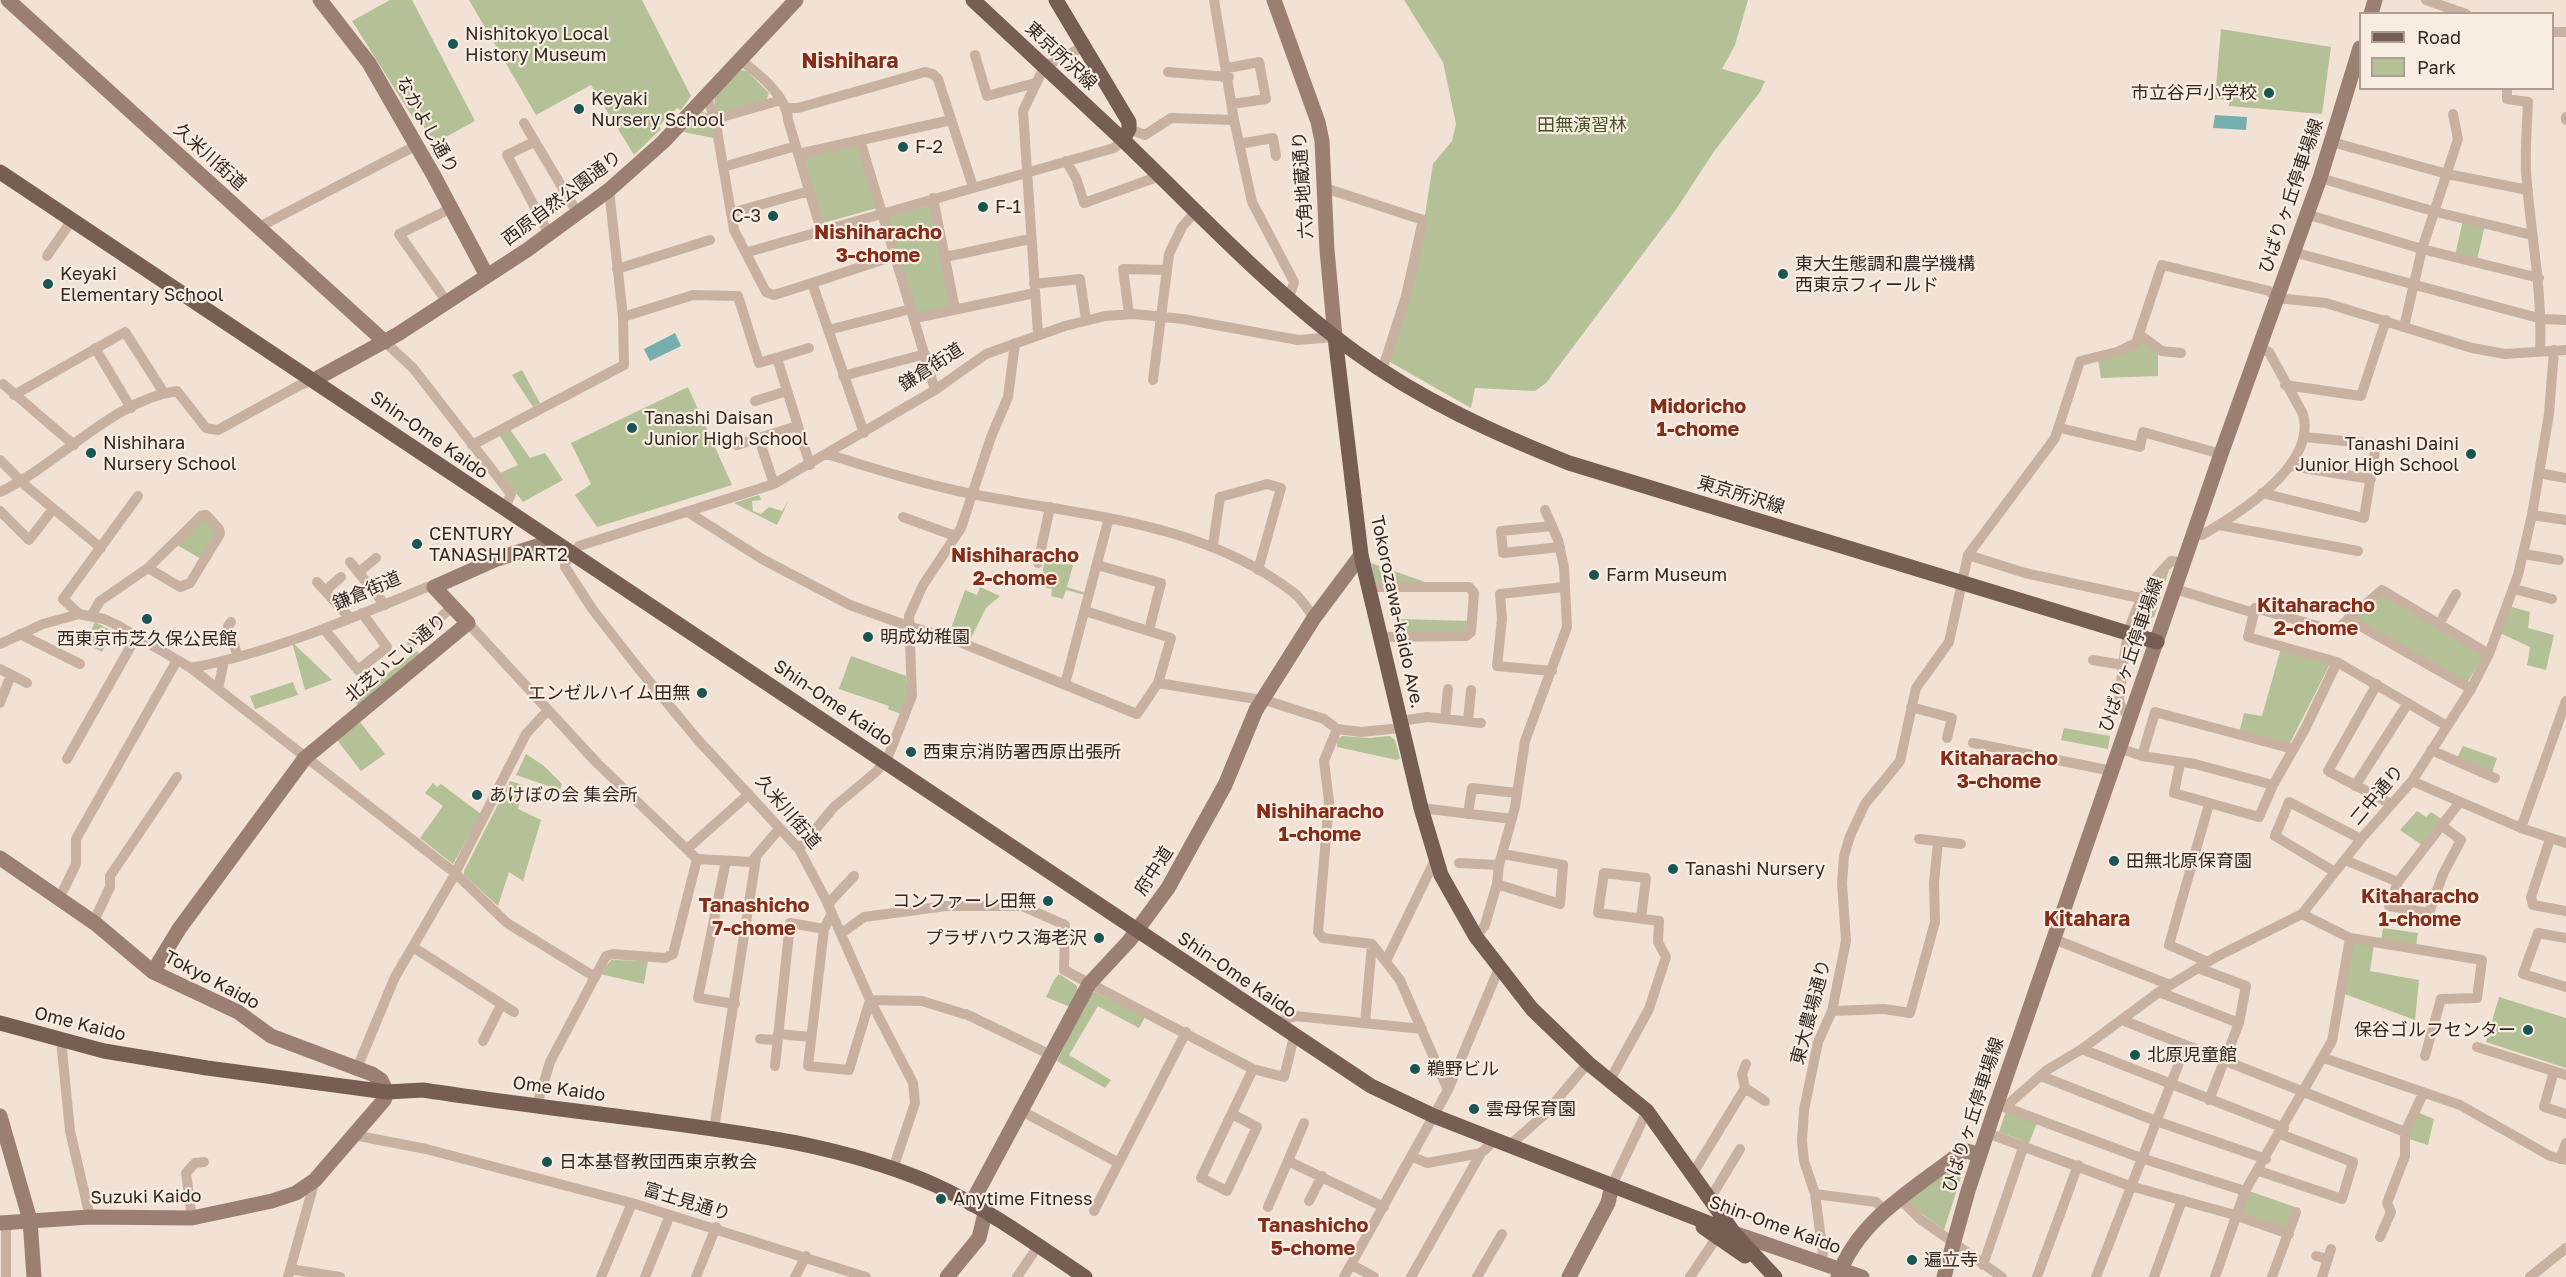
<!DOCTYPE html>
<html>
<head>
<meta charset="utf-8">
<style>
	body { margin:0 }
	#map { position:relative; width:2566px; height:1277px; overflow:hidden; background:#f1e2d5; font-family:"Golos Text",sans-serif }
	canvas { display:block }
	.legend { position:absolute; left:2359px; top:12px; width:195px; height:78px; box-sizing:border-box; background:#f9ede1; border:2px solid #aa9e95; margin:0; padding:8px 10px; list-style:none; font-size:18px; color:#332824 }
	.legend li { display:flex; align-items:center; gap:12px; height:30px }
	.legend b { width:30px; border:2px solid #aa9e95 }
</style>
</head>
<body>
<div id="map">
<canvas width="2566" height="1277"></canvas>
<ul class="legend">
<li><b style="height:8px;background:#765e55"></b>Road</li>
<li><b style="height:16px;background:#b4c095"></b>Park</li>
</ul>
</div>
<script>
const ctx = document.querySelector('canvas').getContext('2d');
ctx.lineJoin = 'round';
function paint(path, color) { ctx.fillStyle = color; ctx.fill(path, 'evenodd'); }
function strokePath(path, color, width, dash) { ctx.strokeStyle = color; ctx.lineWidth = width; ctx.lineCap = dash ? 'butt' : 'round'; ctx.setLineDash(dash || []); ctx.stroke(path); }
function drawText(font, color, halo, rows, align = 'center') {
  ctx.font = font + ' "Golos Text","Noto Sans JP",sans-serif'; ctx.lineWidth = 4.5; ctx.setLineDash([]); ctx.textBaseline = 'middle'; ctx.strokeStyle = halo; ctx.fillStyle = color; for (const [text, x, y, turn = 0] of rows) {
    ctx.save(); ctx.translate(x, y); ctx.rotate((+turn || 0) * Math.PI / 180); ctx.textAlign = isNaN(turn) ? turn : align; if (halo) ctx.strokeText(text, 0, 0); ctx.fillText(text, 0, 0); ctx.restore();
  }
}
paint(new Path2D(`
	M390,0H412L475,121L433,144L420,120L415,121L352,21Z
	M469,0H642L691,96L681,110L677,108L659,126L661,129L634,155L591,85L536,115Z
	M1404,0H1748L1735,45L1722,69L1765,81L1760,92L1715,150L1675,211L1546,383L1535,391L1475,388L1471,408L1390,362L1421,240L1433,164L1452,141L1456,124L1443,62Z
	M2221,29L2331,47L2322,114L2229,106V100L2215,99Z
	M741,70L747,71L769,93L766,101L723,113L716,111L714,96Z
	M702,112L709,114L714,138L683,132Z
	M859,143L877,208L823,223L803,154Z
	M931,205L953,308L916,314L886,217Z
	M2463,220L2485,225L2477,260L2455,255Z
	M2139,339L2158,353V376L2101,378L2098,359Z
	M522,370L540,403L533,407L512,375Z
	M688,387L732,485L597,527L575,495L591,484L571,443Z
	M509,428L530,458L545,453L563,480L523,502L500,473L518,465L498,433Z
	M759,495L761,500L752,501L753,511L761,514L769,507L782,511L789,500L777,525L734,503Z
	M201,519H206L216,530V534L201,559L177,545Z
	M1045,559L1073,565L1067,587L1086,593L1085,595L1066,590L1063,599L1051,596L1052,589L1040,586Z
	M1371,563L1425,582L1375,583Z
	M2170,567L2154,617L2141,623L2135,621L2142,605Z
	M980,587L1000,596L986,608L969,642L949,634L965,590L977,595Z
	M2382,594L2485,654L2467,683L2353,619Z
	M2508,606L2530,612L2528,628L2554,635L2546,670L2527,665L2530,647L2500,633Z
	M1401,619L1469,621L1465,633H1401Z
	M95,622L112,631L102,652L85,643Z
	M292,642L332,680L305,690Z
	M2281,648L2331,662L2288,747L2239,733L2244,713L2262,716Z
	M417,651L421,655L359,706L353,700Z
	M851,656L906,676L908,693L901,714L888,709L889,706L839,689Z
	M293,682L298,695L255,709L250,696Z
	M360,722L385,754L361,771L337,740Z
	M2064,728L2110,736L2108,749L2061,740Z
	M1342,736L1369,738L1390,736L1395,740L1400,758L1397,760L1337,747V740Z
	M2463,746L2497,758L2492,773L2457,758Z
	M526,754L544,766L562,784L560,790L516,775Z
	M510,781L523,785L518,809L541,820L523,881L509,872L498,906L464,875V871Z
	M433,783L437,787L441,784L481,814L453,864L420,838L443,806L425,793Z
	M2417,811L2426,817L2431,812L2443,820L2422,845L2400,830Z
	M2383,928L2418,933L2416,946L2381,941Z
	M2353,940L2374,944L2370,971L2419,980L2415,1020L2342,993Z
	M611,960L648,961L644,984L600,974Z
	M1059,974L1076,985L1078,991L1070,1007L1046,997L1054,980Z
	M1095,992L1145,1017L1139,1028L1098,1006L1069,1055L1111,1080L1105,1088L1057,1061L1089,994Z
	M2499,997L2566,1018V1068L2486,1042Z
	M2006,1111L2037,1123L2029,1143L1999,1132Z
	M2417,1112L2434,1119L2428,1145L2409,1139L2408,1133Z
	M1964,1158L1966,1161L1944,1230L1906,1202Z
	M2249,1191L2295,1207L2287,1232L2237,1213Z`), '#b4c095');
paint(new Path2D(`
	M2215,115L2247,117L2246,130L2213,128Z
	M675,333L681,346L650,361L644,349Z`), '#74afad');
strokePath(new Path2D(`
	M1214,0L1234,120L1252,202L1294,282L1289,298
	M2426,0L2466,14
	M2552,32H2566
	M975,55L987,96L1035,83
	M739,59C758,73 787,96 788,120L821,230
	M1228,68L1259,62L1266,99L1232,104
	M1168,72L1229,77
	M2507,88V99L2528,102C2527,125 2525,149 2526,171C2530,232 2543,290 2540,351
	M706,95L715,119L734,230L766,292L774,295L812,283L864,433
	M787,108H798L925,72L933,74L938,79L973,187
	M2566,117V120
	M715,119L781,100
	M524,123L578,214
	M1129,129L1145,135L1171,118L1234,120
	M860,140L935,390
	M534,142L507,155L549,234
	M2332,142L2447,174L2528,190
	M1239,144L1273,138L1276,156
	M798,154L951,120
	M1066,161L1076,178L1084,203L1160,176
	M723,167L796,146
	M2320,178L2436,212L2532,235
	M1325,188L1423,220L1406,296L1382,371
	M933,198L955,309
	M731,213L809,191
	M2306,214L2422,249L2539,278
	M259,227L417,145
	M748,252L1114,148L1123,140
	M2293,252L2542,319L2566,320
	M47,256L72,220
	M945,257L1030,239
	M617,269L710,240
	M812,283L894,256
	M1034,284L1080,279L1086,320
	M447,302L399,234L450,209
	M1129,314L1123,269L1167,270
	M623,317L693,295L738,296L759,363L809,348
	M915,318L1035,293
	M2404,327L2422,249L2458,139L2453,114
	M828,330L911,309
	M1038,334L1023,111L1044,67L1083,47
	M2140,335L2162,351L2181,353
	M385,342L413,368L511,494L504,510
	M95,348L131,408
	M777,358L810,465
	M843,376L925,354
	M1153,380L1169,254L1182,227L1196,211
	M3,384L74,445
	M2285,385L2361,396L2386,320
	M14,395L125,332L164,393
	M755,401L787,391
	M2060,428L2140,447L2143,432L2221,454
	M759,439L774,484
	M472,445L624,365L623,317L609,190
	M737,445L797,426
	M827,454C875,469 923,484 972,494C1083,516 1201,521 1294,593C1302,599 1308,610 1314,618
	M0,460L26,486L101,548
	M2291,466L2371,479
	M2539,473L2566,478
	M0,492C58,465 113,400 177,391L206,428L218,430L300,385L314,380
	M2262,493L2364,518L2376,444L2304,437
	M1545,510L1552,526
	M0,511L29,540L53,509
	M688,512L762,559L850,605L908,626L950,638L1137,714L1158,683L1171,638L1085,611
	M2532,515L2566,520
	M903,517L955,536
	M2219,525L2358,551
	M2194,534L2202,535C2240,513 2317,465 2303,414L2269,352L2258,348
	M1213,545L1220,497L1267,484L1281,488L1258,570
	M2524,554L2559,560
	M1968,555L2025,573L2140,598
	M350,562L385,605
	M1038,563L1050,507
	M1097,565L1161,583L1149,630
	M359,572L376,558
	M317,582L350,618
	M1369,587H1469L1474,593L1471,632L1466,636L1380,637
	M2175,589L2254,613L2248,637L2337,662L2447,726
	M2514,589L2552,599
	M325,591L341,577
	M2254,613L2255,608L2335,631L2382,590L2489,654
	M79,614L63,599L138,496
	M91,616L100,601L148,568L201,516L206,515L219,529L220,534L190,583L180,587L148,568
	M2348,619L2471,689
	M231,622L228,626L238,657
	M468,623L597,763L697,859L751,862L780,828
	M2439,624L2456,594
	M324,629L358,670L387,647L362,613
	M20,634L80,664
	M412,643L453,606
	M0,644L43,624L79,614L104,619L119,626L191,668L455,873L507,923L595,977
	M2093,660L2123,665
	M191,668C273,652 350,619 427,587H434
	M0,669L27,683
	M1552,671L1497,666L1502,619L1500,594L1564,587
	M1158,683L1268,701L1324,719L1337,729L1361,732L1401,728
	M1065,684L1109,518
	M2377,684L2328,771L2391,804
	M218,689L224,661
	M0,703L11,675
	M1911,707L1952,718L1947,738
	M2130,717L2122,709L2119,700C2126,640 2126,606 2171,561L2184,563
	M1445,719L1448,689
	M1400,721L1427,717L1481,723
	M1468,721L1471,690
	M1337,729L1324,761L1329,802L1318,932L1323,938L1372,944L1400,980L1448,1090
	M1973,743L2112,771
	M2119,748L2142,756L2195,764L2273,785L2305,729L2337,662
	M2431,750L2495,778
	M2142,756L2155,712L2293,749
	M67,759L136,637
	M886,762L912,696L909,616L923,585L961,528L991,437L1008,397L1015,343
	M2180,763L2174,793L2259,817L2273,785
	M2412,781L2521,828L2566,843
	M2355,786L2408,703
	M1421,808L1512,819
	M1468,814L1472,788L1517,793
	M2521,828L2566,701
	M1919,839L1961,844
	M2550,839L2531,897L2533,905L2566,911
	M687,849L749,794
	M799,849L834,807L877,771L884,761
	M2345,860L2398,882L2389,906L2429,913L2443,874L2461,840L2441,825
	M726,861L698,998L735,1004
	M1459,863L1499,865
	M2335,872L2275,836L2289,802L2361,839
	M2398,882L2459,803
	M1497,884L1560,904L1563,865L1503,854
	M60,897L76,864V839L176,662
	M828,904L854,876
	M832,913L824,929L808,1066L849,1070L870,1000L922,1001L964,1014
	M93,923L110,887V876L177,777
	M842,933L864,917L946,906H1022L1065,925L1064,970L1253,1069L1284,1077L1294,1037
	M1476,937L1485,925L1497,884L1499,865L1515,807L1525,741L1567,627L1564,567L1558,540L1552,526L1501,531L1503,553L1560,547
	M2350,938L2482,960L2477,998L2441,999L2425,1056
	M2566,938L2538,933L2523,974L2566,987
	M2054,939L2170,985
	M413,947L514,1012
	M1386,961L1435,860
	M2208,962L2169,945L2209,804
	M2198,968L2246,986L2239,1023L2209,1100
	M2159,992L2239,1023
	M1832,1011L1884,1009L1910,1013L1935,922L1934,883L1938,842
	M966,1014L1051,1055
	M2122,1020L2405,1132
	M1275,1023L1295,1016L1422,1029
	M1365,1023L1372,944
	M778,1034L811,1037
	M760,1039L777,1040
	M61,1040L70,1131L90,1217
	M483,1041L501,1005
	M2477,1047L2566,1075
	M2082,1049L2284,1128
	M2324,1058L2460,1105L2550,1156L2566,1160
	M775,1066L790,923L824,929
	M357,1068L395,977L451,881L526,734L547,711
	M2554,1071L2544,1107L2566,1114
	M2041,1076L2156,1121L2266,1159
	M1610,1080L1649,1009L1666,957L1658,942L1659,921L1598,913L1604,873L1646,878L1641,918
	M1745,1088L1765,1101
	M537,1105L550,1062L606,956L613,954L665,958L673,954L697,859
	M1999,1105L2141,1158L2245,1191
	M2005,1107L2047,1070L2082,1049L2159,992L2216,957L2302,914L2361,839L2412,781L2471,689L2489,654L2518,575L2532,515L2549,414L2554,350
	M1020,1110L1119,1163
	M1232,1114L1257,1127L1227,1191L1201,1178L1253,1069
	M714,1129L756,858
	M1987,1133L2130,1186L2235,1215L2289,1234
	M354,1135L426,1149L632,1203L866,1277
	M1510,1145L1544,1115L1588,1063
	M1413,1157L1427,1163L1481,1153
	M2560,1159L2566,1143
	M1288,1161L1304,1123
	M893,1169L915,1103L913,1083L870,1000L826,900L799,849L698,740L639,669L593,610L565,567V563L579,546L774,484L935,390L986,354L1065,326L1105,316L1134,314L1183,319L1298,340L1335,337
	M2259,1171L2342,1199L2353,1162L2280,1134
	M1693,1173L1745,1088L1742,1074L1746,1064
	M1612,1185L1647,1111
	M1815,1194L1876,1202L1884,1210
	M1710,1199L1740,1149
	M1900,1199L1920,1219L2002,1277
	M1309,1201L1322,1176
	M1268,1207L1288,1161L1384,1207
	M1094,1211L1186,1032
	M192,1218L186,1173L195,1163L204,1162
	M6,1223V1277
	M2380,1237L2391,1212L2387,1203L2405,1156V1132L2423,1094
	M2316,1256L2328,1259
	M1820,1263L1823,1254L1815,1194L1804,1161L1802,1141L1804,1110L1818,1042L1832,1011L1846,941L1842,883L1844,856L1850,836L1865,804L1900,761L1916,688L1949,642L1968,555L2055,438L2080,361L2117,352L2136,343L2162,265L2269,291L2276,298L2326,303L2472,348L2505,354L2566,350
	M1352,1265L1374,1277
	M1983,1265L2024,1145
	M290,1269L340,1277
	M288,1277L315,1180
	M601,1277L632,1203
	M645,1277L670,1215
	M696,1277L716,1227
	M795,1277L806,1256
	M1017,1277L1038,1246
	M1344,1277L1448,1090L1499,968
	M1411,1277L1481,1153L1495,1140
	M1477,1277L1502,1234
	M1690,1277L1717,1237
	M2037,1277L2078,1165
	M2096,1277L2186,1045
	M2154,1277L2182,1200
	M2215,1277L2245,1191L2332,1041L2350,938L2302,914
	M2272,1277L2296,1212
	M2322,1277L2331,1249
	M2530,1277L2566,1248`), '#c9b1a1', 10);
strokePath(new Path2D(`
	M8,0L385,342
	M320,0L369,63L434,176L487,276
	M1274,0L1318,122L1322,141L1327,250L1335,337
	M2371,14L2375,0
	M314,380L398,334L527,250L609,190L663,142L796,0
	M0,858L96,924L153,972L238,1012L271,1036L372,1074L381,1080L387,1092L384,1100L315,1180L296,1193L272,1201L192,1218L90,1217L0,1223
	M153,972L179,929L305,758L468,623L434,587L497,559L553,541
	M0,1116L30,1220L34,1277
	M971,1204L1089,984L1129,941L1168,888L1225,785L1256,710L1314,618L1361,555
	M1734,1233L1862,1277
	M947,1277L979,1238L985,1213
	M1569,1277L1608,1203L1612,1185
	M1838,1277C1858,1219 1915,1189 1960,1153L1967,1151L1980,1155
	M1944,1277L1968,1191L1996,1106L2221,454L2320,178L2360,48`), '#9c7f73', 15);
strokePath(new Path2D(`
	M973,0L1123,140
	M1056,0L1129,122V129L1123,140C1198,212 1271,291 1355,352C1421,400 1494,433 1569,463L2157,642
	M0,172L1371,1086L1434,1116L1734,1233
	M1335,337L1361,555L1421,808L1441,875L1476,937L1532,1009L1588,1063L1647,1111L1734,1233L1775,1277
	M0,1023L104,1051L207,1068L387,1092L423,1090C495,1101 567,1110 639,1119C739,1132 841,1144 935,1185C988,1209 1037,1245 1085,1277
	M1703,1227L1745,1256`), '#765e55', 15);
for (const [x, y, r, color] of [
	[453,44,6,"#195555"],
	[2269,93,6,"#195555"],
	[579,109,6,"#195555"],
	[903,147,6,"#195555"],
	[983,207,6,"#195555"],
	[773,216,6,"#195555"],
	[1783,274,6,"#195555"],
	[48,284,6,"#195555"],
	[632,428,6,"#195555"],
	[91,453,6,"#195555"],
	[2471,454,6,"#195555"],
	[417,544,6,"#195555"],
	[1594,575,6,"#195555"],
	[147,619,6,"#195555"],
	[868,637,6,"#195555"],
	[702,693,6,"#195555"],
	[911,752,6,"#195555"],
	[477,795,6,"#195555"],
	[2114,861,6,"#195555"],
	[1673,869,6,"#195555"],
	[1048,901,6,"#195555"],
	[1099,938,6,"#195555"],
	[2528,1030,6,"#195555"],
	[2135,1055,6,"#195555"],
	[1415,1069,6,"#195555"],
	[1474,1109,6,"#195555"],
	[547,1162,6,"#195555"],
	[941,1199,6,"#195555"],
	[1912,1260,6,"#195555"]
]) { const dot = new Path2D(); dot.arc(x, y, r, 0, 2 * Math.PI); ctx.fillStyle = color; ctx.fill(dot); strokePath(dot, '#f9ede1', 2); }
drawText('18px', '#332824', '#f9ede1', [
	["Nishitokyo Local",465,34],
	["History Museum",465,55],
	["市立谷戸小学校",2257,93,"right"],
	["Keyaki",591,99],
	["Nursery School",591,120],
	["F-2",915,147],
	["F-1",995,207],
	["C-3",761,216,"right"],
	["東大生態調和農学機構",1795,264],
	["西東京フィールド",1795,285],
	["Keyaki",60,274],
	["Elementary School",60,295],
	["Tanashi Daisan",644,418],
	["Junior High School",644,439],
	["Nishihara",103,443],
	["Nursery School",103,464],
	["Tanashi Daini",2459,444,"right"],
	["Junior High School",2459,465,"right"],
	["CENTURY",429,534],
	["TANASHI PART2",429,555],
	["Farm Museum",1606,575],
	["明成幼稚園",880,637],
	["西東京市芝久保公民館",147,639,"center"],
	["エンゼルハイム田無",690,693,"right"],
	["西東京消防署西原出張所",923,752],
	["あけぼの会 集会所",489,795],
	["田無北原保育園",2126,861],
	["Tanashi Nursery",1685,869],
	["コンファーレ田無",1036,901,"right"],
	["プラザハウス海老沢",1087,938,"right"],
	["保谷ゴルフセンター",2516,1030,"right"],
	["北原児童館",2147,1055],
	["鵜野ビル",1427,1069],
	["雲母保育園",1486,1109],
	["日本基督教団西東京教会",559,1162],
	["Anytime Fitness",953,1199],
	["遍立寺",1924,1260]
], 'left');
drawText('18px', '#332824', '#f9ede1', [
	["東京所沢線",1061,56,43],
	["なかよし通り",427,125,61],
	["久米川街道",210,157,42],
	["六角地蔵通り",1303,185,-94],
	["ひばりヶ丘停車場線",2291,196,-71],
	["西原自然公園通り",562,198,-37],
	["鎌倉街道",931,367,-33],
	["Shin-Ome Kaido",429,435,35],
	["東京所沢線",1741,495,17],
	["鎌倉街道",367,591,-23],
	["Tokorozawa-kaido Ave.",1397,612,78],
	["ひばりヶ丘停車場線",2131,655,-71],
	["北芝いこい通り",396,658,-40],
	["Shin-Ome Kaido",833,703,34],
	["二中通り",2377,795,-50],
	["久米川街道",788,812,50],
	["府中道",1154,871,-57],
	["Shin-Ome Kaido",1237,975,34],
	["Tokyo Kaido",212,980,28],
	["東大農場通り",1811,1012,-75],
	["Ome Kaido",80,1024,14],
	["Ome Kaido",559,1089,8],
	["ひばりヶ丘停車場線",1973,1115,-72],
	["Suzuki Kaido",146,1197,-1],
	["富士見通り",687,1202,17],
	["Shin-Ome Kaido",1775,1225,20]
]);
drawText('18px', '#455228', '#f9ede1', [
	["田無演習林",1582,125]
]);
drawText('bold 20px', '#842d1b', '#f9ede1', [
	["Nishiharacho",878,233],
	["3-chome",878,256],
	["Midoricho",1698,407],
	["1-chome",1698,430],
	["Nishiharacho",1015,556],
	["2-chome",1015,579],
	["Kitaharacho",2316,606],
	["2-chome",2316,629],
	["Kitaharacho",1999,759],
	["3-chome",1999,782],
	["Nishiharacho",1320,812],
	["1-chome",1320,835],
	["Kitaharacho",2420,897],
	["1-chome",2420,920],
	["Tanashicho",754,906],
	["7-chome",754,929],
	["Tanashicho",1313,1226],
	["5-chome",1313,1249]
]);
drawText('bold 21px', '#842d1b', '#f9ede1', [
	["Nishihara",850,61],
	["Kitahara",2087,919]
]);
</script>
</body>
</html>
